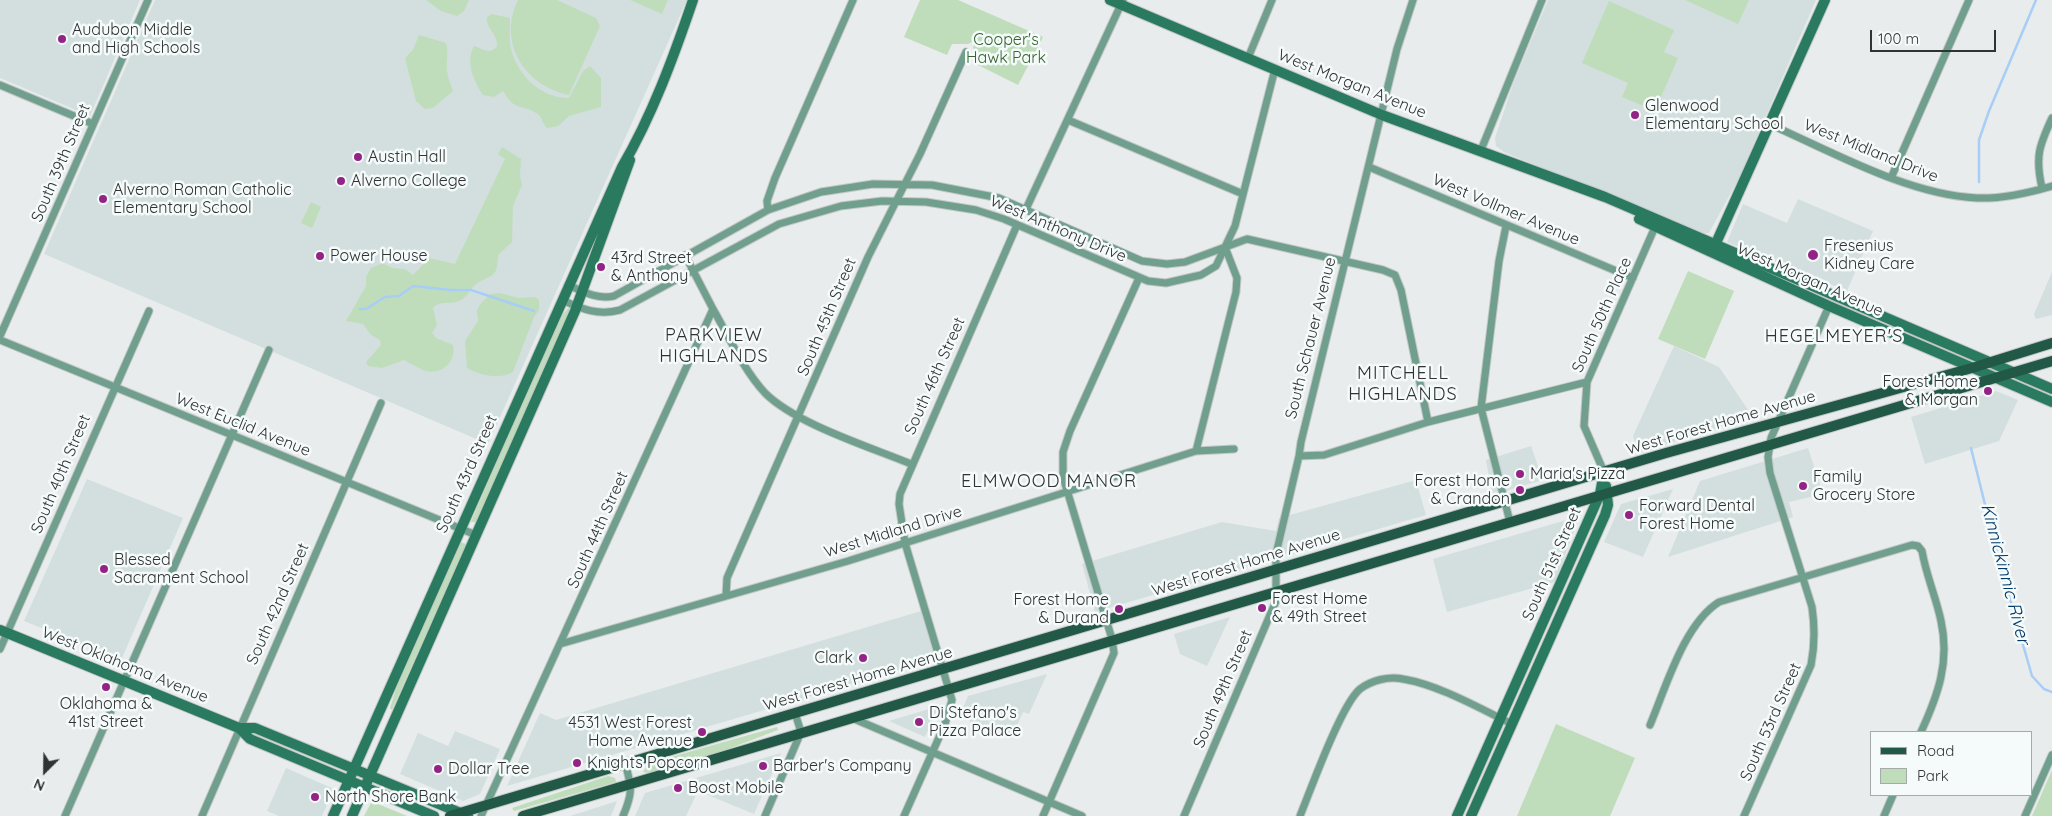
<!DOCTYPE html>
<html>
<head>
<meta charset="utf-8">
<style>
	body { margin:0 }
	#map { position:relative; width:2052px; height:816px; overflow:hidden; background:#e8ecec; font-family:Quicksand,sans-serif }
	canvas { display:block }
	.legend { position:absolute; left:1870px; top:731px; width:162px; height:65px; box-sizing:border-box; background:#f5fafa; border:1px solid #a7aaaa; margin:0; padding:6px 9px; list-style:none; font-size:15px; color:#313232 }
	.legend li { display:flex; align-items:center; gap:10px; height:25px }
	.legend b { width:25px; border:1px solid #a7aaaa }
	.north { position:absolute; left:20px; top:746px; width:50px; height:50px; -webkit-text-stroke:4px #f5fafa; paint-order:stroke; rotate:203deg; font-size:14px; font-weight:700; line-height:20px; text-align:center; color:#313232 }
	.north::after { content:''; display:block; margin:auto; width:18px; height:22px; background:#313232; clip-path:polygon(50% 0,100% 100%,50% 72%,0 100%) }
	.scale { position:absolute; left:1870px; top:30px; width:126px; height:22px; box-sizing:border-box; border:2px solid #313232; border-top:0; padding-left:6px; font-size:15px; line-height:18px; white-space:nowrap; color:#313232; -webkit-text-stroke:4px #f5fafa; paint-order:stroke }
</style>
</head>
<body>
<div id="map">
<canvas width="2052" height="816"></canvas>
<ul class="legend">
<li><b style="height:6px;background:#215846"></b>Road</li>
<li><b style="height:14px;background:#bfddba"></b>Park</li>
</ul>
<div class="north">N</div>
<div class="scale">100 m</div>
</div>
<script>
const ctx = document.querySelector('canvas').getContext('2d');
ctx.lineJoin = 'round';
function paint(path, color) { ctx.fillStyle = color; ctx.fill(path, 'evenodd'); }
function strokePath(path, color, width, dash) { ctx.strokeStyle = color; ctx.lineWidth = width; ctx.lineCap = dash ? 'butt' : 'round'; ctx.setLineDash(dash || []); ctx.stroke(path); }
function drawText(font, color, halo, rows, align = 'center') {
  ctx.font = font + ' Quicksand,sans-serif'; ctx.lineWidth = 5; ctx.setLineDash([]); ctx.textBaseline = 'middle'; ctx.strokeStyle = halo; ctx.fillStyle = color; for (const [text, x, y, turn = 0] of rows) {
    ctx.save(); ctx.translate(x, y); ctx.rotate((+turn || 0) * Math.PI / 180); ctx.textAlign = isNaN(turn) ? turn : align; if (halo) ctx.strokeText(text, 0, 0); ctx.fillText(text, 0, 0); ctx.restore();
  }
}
paint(new Path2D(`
	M0,0H140L90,116L0,78Z
	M155,0H687L488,444L44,254Z
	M1548,0H1816L1739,178L1709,233L1702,234L1504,152L1496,146L1495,138L1513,84Z
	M1798,199L1873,231L1847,291L1727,242L1743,204L1787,223Z
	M2052,272V315L2036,319L2034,314Z
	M1674,346L1719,367L1753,417L1638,453L1633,436Z
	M1996,391L2018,400L1999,441L1925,464L1911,417Z
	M1531,446L1543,480L1492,495L1486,460Z
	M1808,448L1823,494L1789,502L1793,517L1668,557L1700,481Z
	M87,479L183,518L122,658L118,659L24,621Z
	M1416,480L1426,515L1095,612L1082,564L1222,522L1276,531L1279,518Z
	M1673,489L1643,557L1604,542L1621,504Z
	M1580,516L1555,582L1447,612L1433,559Z
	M921,611L933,651V660L507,786L540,713L556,720Z
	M1230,617L1207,666L1180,654L1174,634Z
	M1047,674L1029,714L1023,712L1011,739L959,717L968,696Z
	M939,706L925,737L889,721Z
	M455,731L500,749L480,794L463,801L400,774L418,733L448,746Z
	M781,753L754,814L698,791L686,816H635L645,793Z
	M286,768L334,789L322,816H279L267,811Z
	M617,801L611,816H570Z`), '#d3dfdf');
paint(new Path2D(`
	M426,0H469L464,11L457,16L441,11Z
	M518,0H557L596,18L600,26L569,95C525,86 497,43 518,0Z
	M630,0H668L662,14Z
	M920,0H958L1043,37L1018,85L978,65L981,58L973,48L974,45L972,42L968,44H952L947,55L904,37Z
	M1685,0H1749L1738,24Z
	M1609,1L1674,30L1664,52L1678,58L1655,111L1622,97L1628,83L1582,63Z
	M492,14L510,18C510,28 509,39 511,49C518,76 541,98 569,98L583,71L590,66L601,78V107L569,116L558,126L547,128C542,123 542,116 536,113C519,103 516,112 503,91L494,97L483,95C474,81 465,62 474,46C484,49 489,55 497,47C498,33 486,30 487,17Z
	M419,35L446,43C449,52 446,62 447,71C448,78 451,85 453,91L433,108L425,109L416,101L405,58L413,50Z
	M502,147L521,159L520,176L522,185L513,206L512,242L498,255C497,280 493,273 476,284C470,289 467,298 459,301C450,305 440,300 433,308L437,325L432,333L436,338L453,345C457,362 440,377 423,370C416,367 410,363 404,360L382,368L368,366L366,362L381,345L380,340L371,335L363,324L346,321L366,286V277L371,268L383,263L392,268L405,269L413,275L429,258L455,264L505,159L498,154Z
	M311,202L321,207L312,228L301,223Z
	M1688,271L1734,291L1705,359L1658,339Z
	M500,293L519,298L535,297L539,300V310L534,317L513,372C500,380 479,375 467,368L465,341L478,321L477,310L481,303L491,294Z
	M568,308L570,309L479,517L476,522H471L558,320Z
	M460,542L466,544L392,710L390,708L400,676Z
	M1556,724L1635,758L1610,816H1517Z
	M777,727L778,730L720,752L649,773L643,772L647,766L657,761Z
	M2052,770V816H2032Z
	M608,776L615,778L616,782L514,811L512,808Z
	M371,803L378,804L407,816H364Z`), '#bfddba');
strokePath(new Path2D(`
	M1979,182V140L1989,111L2036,0
	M360,309H366L385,297L399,296L413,286L451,290H471L534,311
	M1971,448L1999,561L2032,676L2044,689L2052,692`), '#a8cdf6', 2.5);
const street = new Path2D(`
	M1248,58L1272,0
	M0,85L93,124
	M1068,120L1243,194
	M1769,124C1833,152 1908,195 1977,198C2003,199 2028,193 2052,186
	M1481,150L1542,0
	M1369,167L1633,278
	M1891,178L1969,0
	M2042,188C2035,157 2039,146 2052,118
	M1026,209L1123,0
	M768,210L767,201L775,178L853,0
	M1506,226L1499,261L1481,408L1510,522
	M568,285C584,292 598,300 614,296L768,210L821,192L873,184L932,185L999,198L1142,261L1167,264L1185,262L1247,239L1383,270L1395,275L1401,290L1428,422
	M562,300C582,309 598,316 620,310L779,224L841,206L882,201L926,202L976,210L1004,219L1148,281L1166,283L1201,275L1216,266L1235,226L1275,69
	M713,309C729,337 743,369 765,393C796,424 870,447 911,464
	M0,336L148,0
	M0,340L476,535
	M1196,451L1236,292L1237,278L1225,247
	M1299,456L1324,455L1428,422L1587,382
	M1604,472L1584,426L1587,382L1655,227
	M726,596L727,578L868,257L920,154L966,52
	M560,644L848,561L1196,451L1234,449
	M0,649L149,311
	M852,718L1082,816
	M1650,725C1666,687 1684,624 1719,602L1912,545L1918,546L1922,551C1926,575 1936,597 1941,621C1950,662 1938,695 1921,732
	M65,816L269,350
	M202,816L381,403
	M481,816L713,309L685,255
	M623,816C633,793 632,787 625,763
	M765,816L801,732L795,713
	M904,816L945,724L952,700L905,543L899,504L900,494L1017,225
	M1043,816L1114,653L1112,639L1063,477V452L1070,431L1139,278
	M1184,816L1276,601V554L1299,456L1301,442L1397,49L1413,0
	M1300,816C1311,789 1341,705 1360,689C1372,680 1389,676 1403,679C1439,685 1479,708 1512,724
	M1744,816L1811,665C1815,645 1815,628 1812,607L1770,473L1768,457L1771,438L1829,306
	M1884,816L1893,795
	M2025,816L2052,755`);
const secondary = new Path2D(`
	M1110,0L1382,115L1605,197L2052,389
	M1639,219L1829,306L2052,402
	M1712,252L1825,0
	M0,630L239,728H255L468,816
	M239,728L250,739L434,816
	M333,816L622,167C652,116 674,56 693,0
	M352,816L575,311L630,160
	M1457,816L1600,494L1604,472
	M1471,816L1605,515L1608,505L1606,486`);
const primary = new Path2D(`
	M450,816L1666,453L1972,368L2052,343
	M523,816L2052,361`);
strokePath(street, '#c3c7c7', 9);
strokePath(secondary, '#c3c7c7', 12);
strokePath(primary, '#c3c7c7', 12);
strokePath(street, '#709f8d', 7);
strokePath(secondary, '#2a7a60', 10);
strokePath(primary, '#215846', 10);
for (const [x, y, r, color] of [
	[62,39,5,"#932485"],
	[1635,115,5,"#932485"],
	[358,157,5,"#932485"],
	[341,181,5,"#932485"],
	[103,199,5,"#932485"],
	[1813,255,6,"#932485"],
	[320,256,5,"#932485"],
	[601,267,5,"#932485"],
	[1988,391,5,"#932485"],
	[1520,474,5,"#932485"],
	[1803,486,5,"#932485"],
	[1520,490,5,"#932485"],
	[1629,515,5,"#932485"],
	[104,569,5,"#932485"],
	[1262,608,5,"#932485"],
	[1119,609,5,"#932485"],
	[863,658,5,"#932485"],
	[106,687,5,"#932485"],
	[919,722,5,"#932485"],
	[702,732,5,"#932485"],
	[577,763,5,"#932485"],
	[763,766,5,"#932485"],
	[438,769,5,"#932485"],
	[678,788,5,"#932485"],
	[315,797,5,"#932485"]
]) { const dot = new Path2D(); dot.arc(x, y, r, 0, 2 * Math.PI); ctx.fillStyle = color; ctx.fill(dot); strokePath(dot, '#f5fafa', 2); }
drawText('16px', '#313232', '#f5fafa', [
	["Audubon Middle",72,30],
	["and High Schools",72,48],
	["Glenwood",1645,106],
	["Elementary School",1645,124],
	["Austin Hall",368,157],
	["Alverno College",351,181],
	["Alverno Roman Catholic",113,190],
	["Elementary School",113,208],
	["Fresenius",1824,246],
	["Kidney Care",1824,264],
	["Power House",330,256],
	["43rd Street",611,258],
	["& Anthony",611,276],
	["Forest Home",1978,382,"right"],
	["& Morgan",1978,400,"right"],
	["Maria's Pizza",1530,474],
	["Family",1813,477],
	["Grocery Store",1813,495],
	["Forest Home",1510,481,"right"],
	["& Crandon",1510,499,"right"],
	["Forward Dental",1639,506],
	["Forest Home",1639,524],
	["Blessed",114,560],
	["Sacrament School",114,578],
	["Forest Home",1272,599],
	["& 49th Street",1272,617],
	["Forest Home",1109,600,"right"],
	["& Durand",1109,618,"right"],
	["Clark",853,658,"right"],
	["Oklahoma &",106,704,"center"],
	["41st Street",106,722,"center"],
	["Di Stefano's",929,713],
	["Pizza Palace",929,731],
	["4531 West Forest",692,723,"right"],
	["Home Avenue",692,741,"right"],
	["Knights Popcorn",587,763],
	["Barber's Company",773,766],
	["Dollar Tree",448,769],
	["Boost Mobile",688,788],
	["North Shore Bank",325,797]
], 'left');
drawText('16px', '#36652d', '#f5fafa', [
	["Cooper's",1006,40],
	["Hawk Park",1006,58]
]);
drawText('16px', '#313232', '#f5fafa', [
	["West Morgan Avenue",1352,84,22],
	["West Midland Drive",1871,151,22],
	["South 39th Street",61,163,-67],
	["West Vollmer Avenue",1506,210,23],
	["West Anthony Drive",1058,229,23],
	["West Morgan Avenue",1810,280,24],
	["South 50th Place",1602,315,-66],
	["South 45th Street",827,317,-67],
	["South Schauer Avenue",1311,338,-76],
	["South 46th Street",935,376,-66],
	["West Forest Home Avenue",1721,423,-16],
	["West Euclid Avenue",243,425,22],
	["South 40th Street",61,474,-67],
	["South 43rd Street",467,474,-66],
	["South 44th Street",598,530,-66],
	["West Midland Drive",893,532,-17],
	["West Forest Home Avenue",1246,563,-17],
	["South 51st Street",1552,564,-66],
	["South 42nd Street",278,604,-66],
	["West Oklahoma Avenue",125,665,22],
	["West Forest Home Avenue",858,679,-16],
	["South 49th Street",1223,689,-67],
	["South 53rd Street",1771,722,-66]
]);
ctx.letterSpacing = '1px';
drawText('18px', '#313232', '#f5fafa', [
	["PARKVIEW",714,336],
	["HIGHLANDS",714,357],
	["HEGELMEYER'S",1834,337],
	["MITCHELL",1403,374],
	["HIGHLANDS",1403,395],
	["ELMWOOD MANOR",1049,482]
]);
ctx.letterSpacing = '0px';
drawText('italic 18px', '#003868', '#f5fafa', [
	["Kinnickinnic River",2005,574,75]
]);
</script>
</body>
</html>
